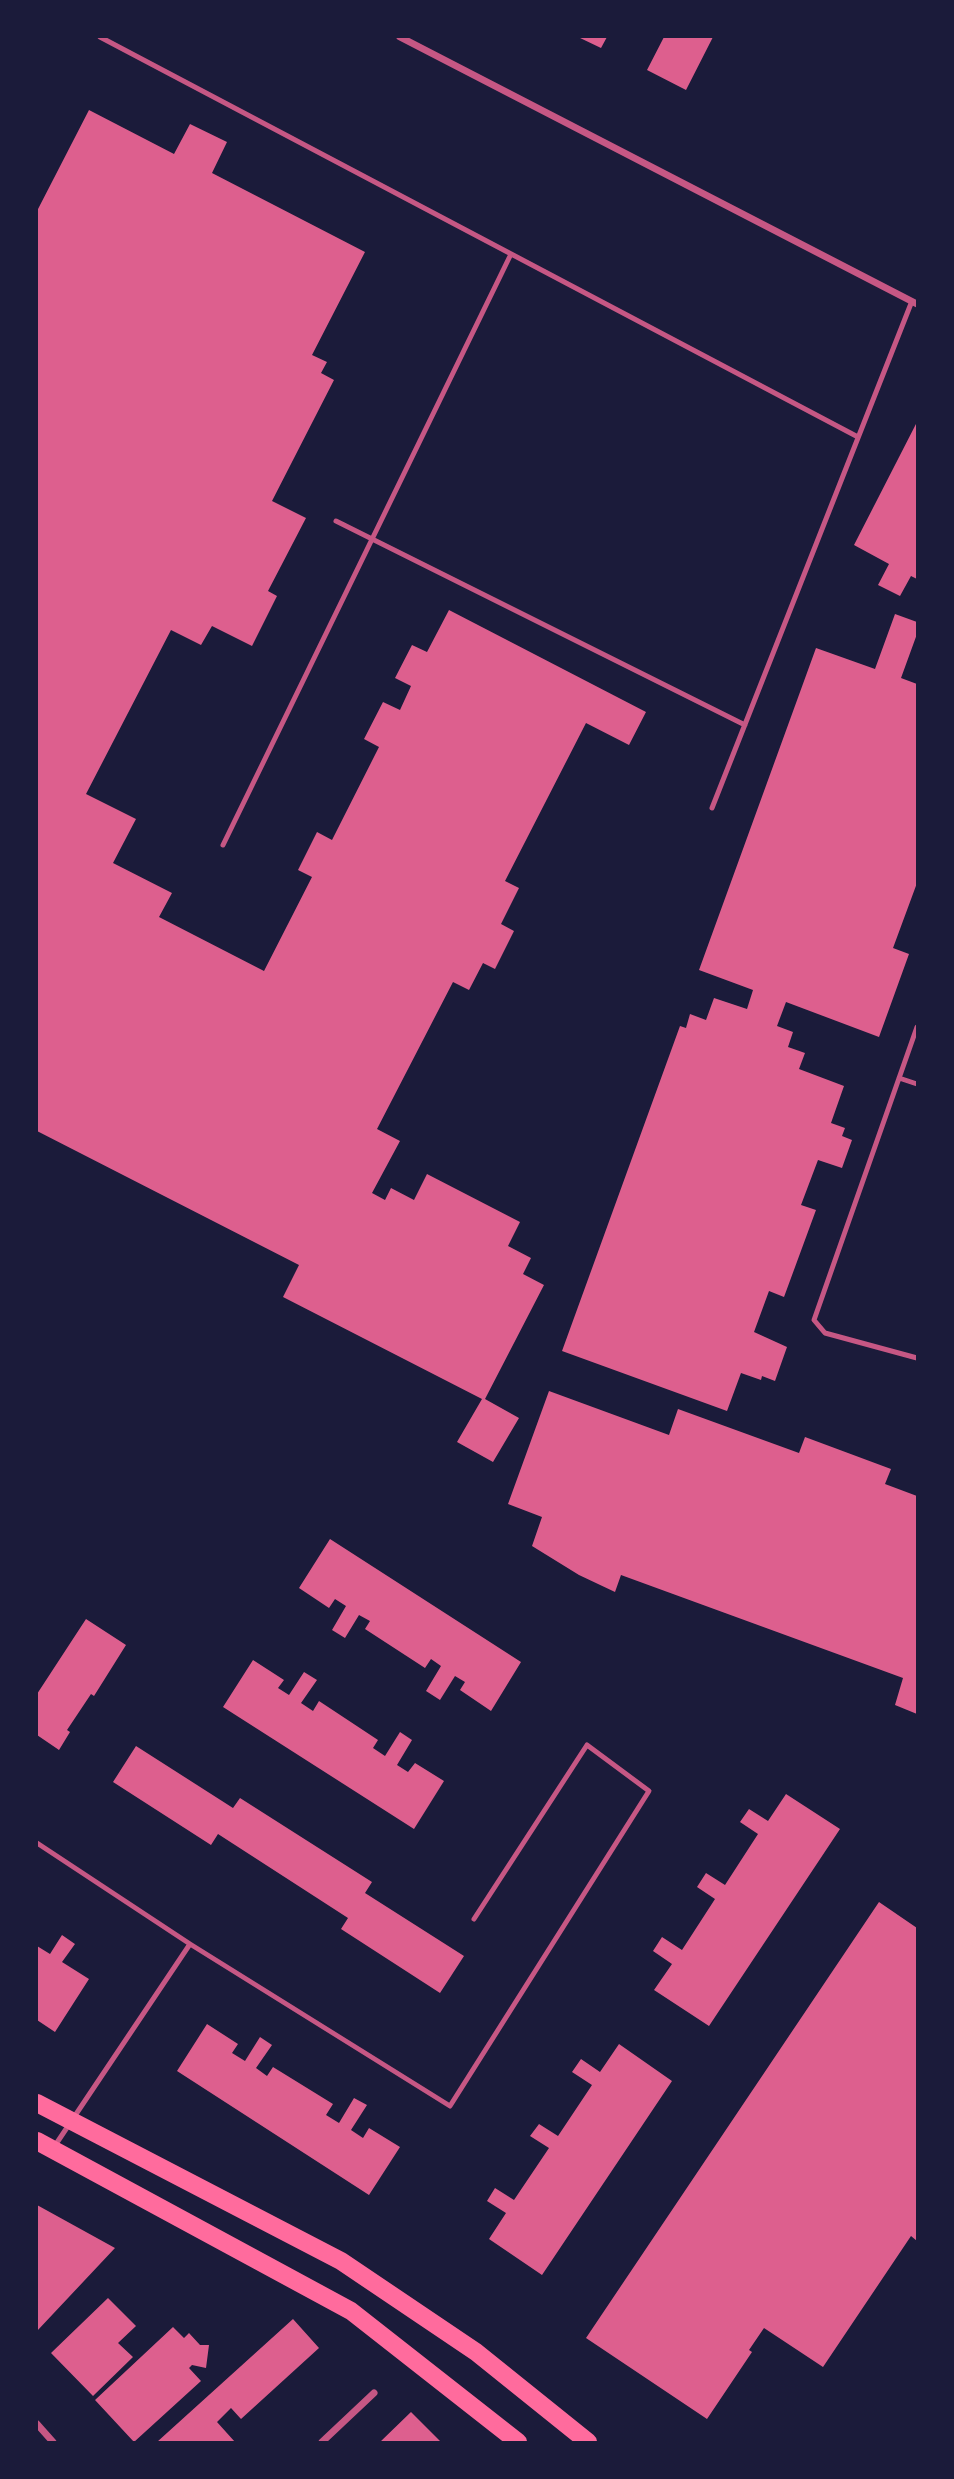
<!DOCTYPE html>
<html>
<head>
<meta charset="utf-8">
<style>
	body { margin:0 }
	#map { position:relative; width:954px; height:2479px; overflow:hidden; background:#1b1b3a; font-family:"Exo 2",sans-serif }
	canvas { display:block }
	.frame { position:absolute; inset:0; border:38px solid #1b1b3a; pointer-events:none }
</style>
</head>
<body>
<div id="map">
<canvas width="954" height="2479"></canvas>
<div class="frame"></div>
</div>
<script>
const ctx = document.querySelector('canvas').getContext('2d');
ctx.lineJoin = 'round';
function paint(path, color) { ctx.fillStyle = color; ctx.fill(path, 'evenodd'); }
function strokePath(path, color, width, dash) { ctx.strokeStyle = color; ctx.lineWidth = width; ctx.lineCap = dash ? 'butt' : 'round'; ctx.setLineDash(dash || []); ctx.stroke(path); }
paint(new Path2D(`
	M578,37H607L601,48Z
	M664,37H713L686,90L647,70Z
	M89,110L174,154L190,124L227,142L212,173L365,252L312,355L327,362L321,373L334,380L272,501L306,518L268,591L277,596L252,646L212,626L201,645L171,630L86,794L136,819L113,863L172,893L159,917L264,971L312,877L298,870L317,832L332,840L379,747L364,739L383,702L400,710L411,686L395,678L412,645L427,652L449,610L646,712L629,745L586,723L505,881L519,888L501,924L514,931L495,969L483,963L469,990L453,982L377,1129L400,1141L372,1193L385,1200L391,1188L414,1200L427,1174L520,1222L508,1246L531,1258L523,1274L544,1285L485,1399L519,1418L493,1462L457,1442L482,1399L283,1297L299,1265L37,1131V211Z
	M917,422V579L911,576L900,596L878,585L889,564L854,545Z
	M895,614L917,622V634L901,678L917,684V883L893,948L909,954L879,1037L786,1002L777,1026L793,1032L788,1047L805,1053L799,1069L844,1086L831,1123L845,1128L842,1136L852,1140L842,1168L818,1160L801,1205L816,1210L784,1297L769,1291L754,1332L787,1347L775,1381L762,1376L761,1380L741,1373L727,1411L562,1351L680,1026L686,1028L690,1014L706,1020L714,998L747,1009L753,990L699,970L816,648L875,669Z
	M549,1391L669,1435L678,1409L799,1453L805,1437L891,1469L885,1484L917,1496V1714L895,1705L903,1678L621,1575L615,1592L579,1575L532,1546L542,1517L508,1504Z
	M330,1539L521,1662L491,1711L460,1690L465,1682L455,1676L440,1700L426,1691L441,1666L431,1659L425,1668L365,1629L370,1621L359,1615L345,1638L332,1630L346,1606L335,1599L329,1608L299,1588Z
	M86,1619L126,1645L94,1696L91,1694L67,1730L70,1732L59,1750L37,1735V1694Z
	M253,1660L284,1680L278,1688L289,1695L304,1672L317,1680L301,1703L313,1711L319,1701L378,1740L373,1748L385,1756L400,1732L412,1740L397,1765L408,1772L415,1763L444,1781L414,1829L223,1707Z
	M136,1746L233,1808L240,1798L372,1882L365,1893L464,1956L440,1993L341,1929L348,1918L218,1834L211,1845L113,1782Z
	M786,1794L840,1829L709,2026L654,1990L672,1964L653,1951L662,1937L682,1950L715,1899L697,1887L706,1873L725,1885L758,1834L740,1822L749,1809L768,1821Z
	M879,1902L917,1928V2241L911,2236L823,2367L764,2328L749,2350L752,2352L707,2419L586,2338Z
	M62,1935L75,1944L62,1962L89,1979L55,2032L37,2020V1946L50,1954Z
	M207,2024L238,2044L232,2053L245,2061L260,2037L272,2045L256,2068L267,2076L273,2067L333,2104L326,2115L339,2123L354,2098L367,2105L351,2130L363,2138L369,2128L400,2147L369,2195L177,2071Z
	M619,2044L672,2081L542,2275L489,2239L506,2213L487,2201L495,2188L514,2200L549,2148L530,2136L539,2124L558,2136L592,2085L572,2072L581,2059L600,2072Z
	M37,2205L115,2248L37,2331Z
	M108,2298L136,2326L118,2343L133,2357L93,2396L51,2353Z
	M293,2319L319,2348L241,2419L231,2408L217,2422L235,2442H157Z
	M173,2327L184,2338L189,2333L200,2345H209L206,2368L192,2365L189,2368L201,2381L134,2442L95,2400Z
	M411,2412L441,2442H380Z`), '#dd5f8e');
strokePath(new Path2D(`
	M100,37L858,437
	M336,521L745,725
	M712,808L912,301
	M223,845L511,254
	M917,1027L814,1320L825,1333L917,1358
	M899,1078L917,1084
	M37,1843L190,1944L450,2106L649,1791L587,1745L474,1919
	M54,2147L190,1944`), '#c65784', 5);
strokePath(new Path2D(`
	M400,37L917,304
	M37,2424L53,2442
	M322,2442L374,2393`), '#c65784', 7);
strokePath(new Path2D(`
	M37,2103L341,2261L476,2352L588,2442
	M37,2141L351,2311L518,2442`), '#ff6b9d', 18);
</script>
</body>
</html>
